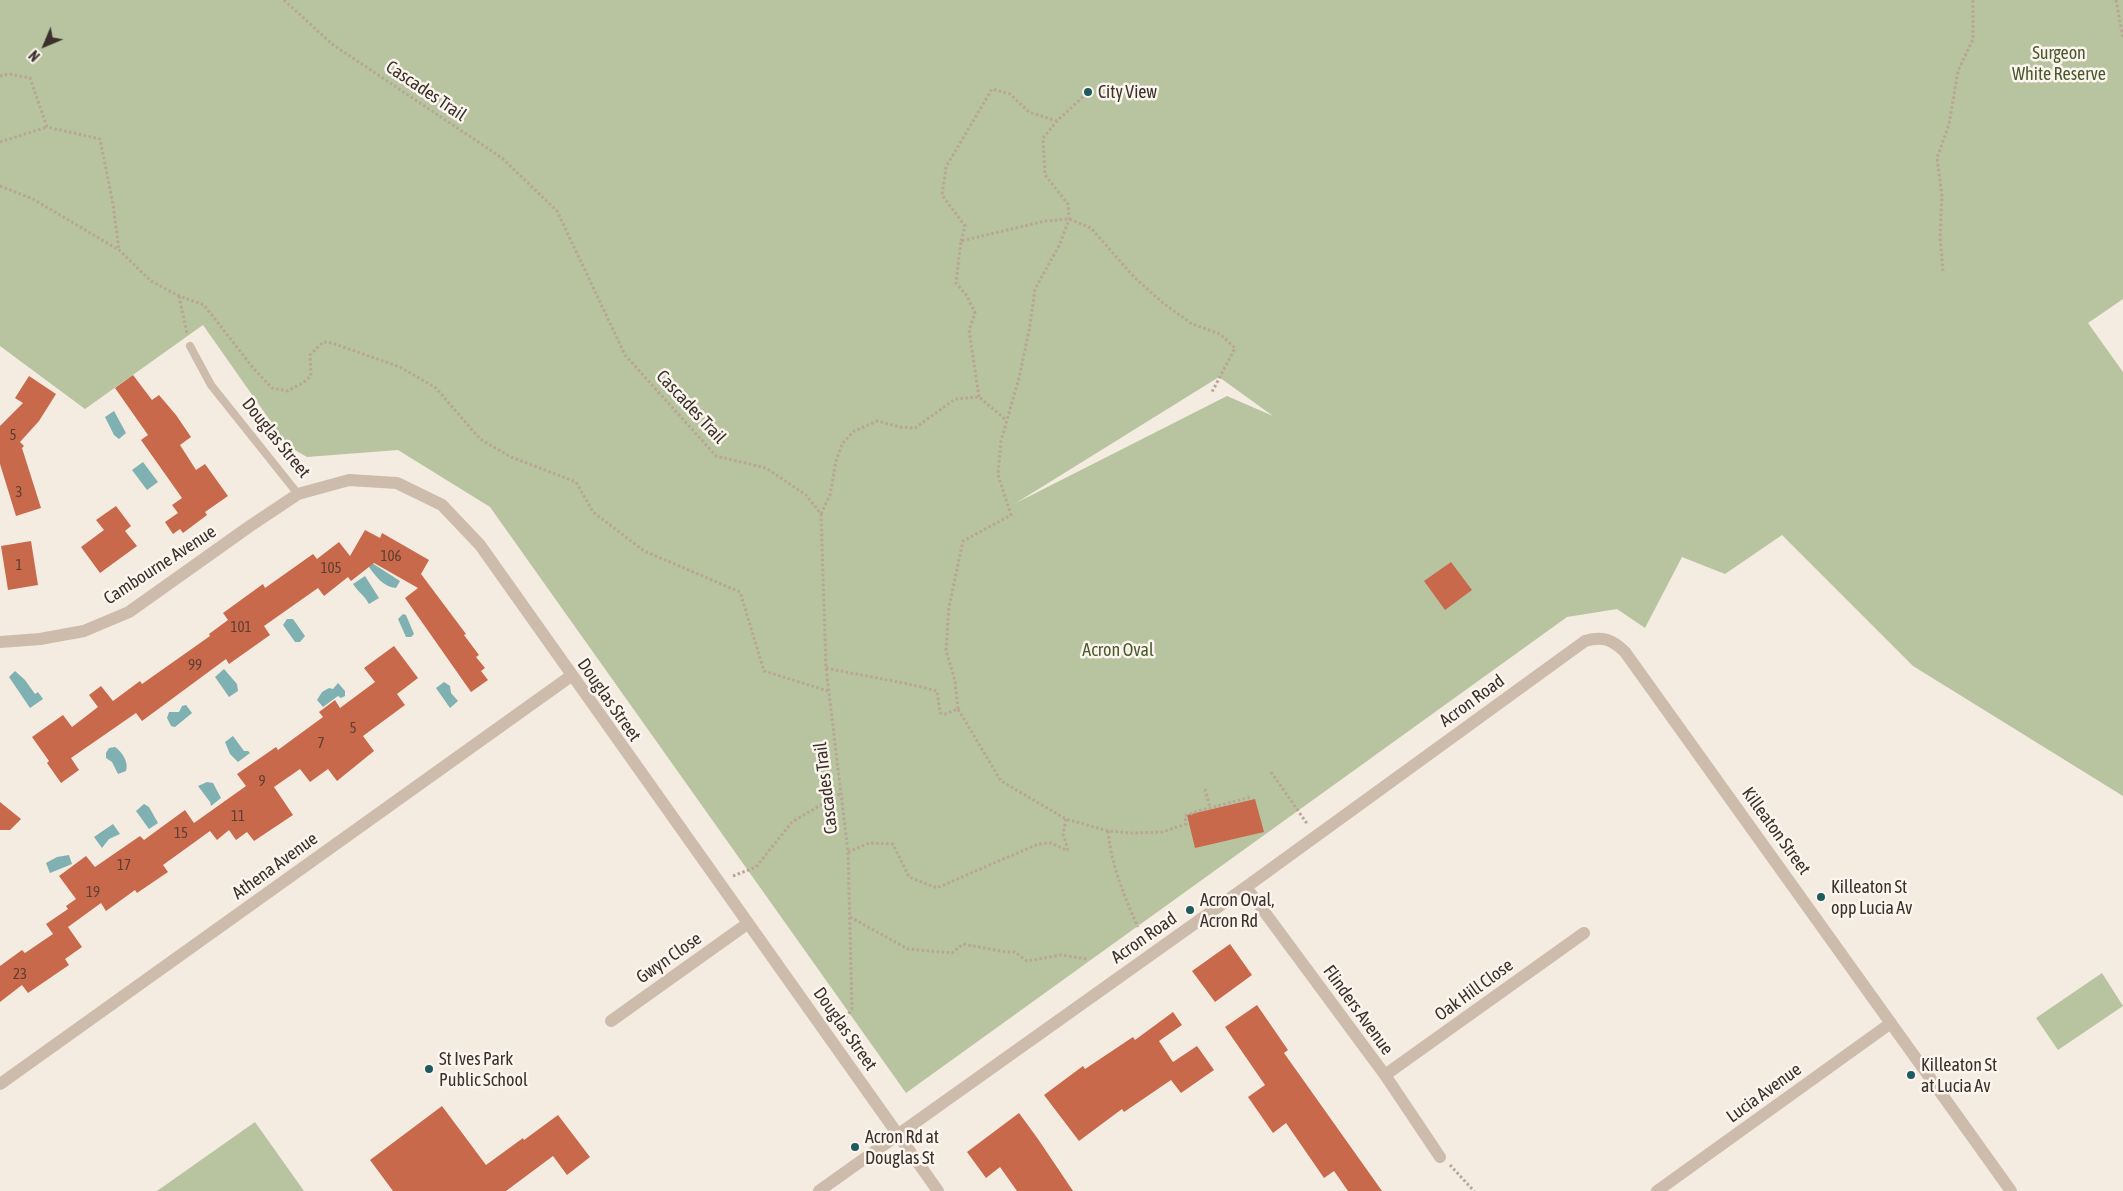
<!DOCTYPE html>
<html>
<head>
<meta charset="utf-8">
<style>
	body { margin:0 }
	#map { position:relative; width:2123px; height:1191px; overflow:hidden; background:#f4ebe1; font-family:"Asap Condensed",sans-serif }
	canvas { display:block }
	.north { position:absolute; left:20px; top:20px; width:50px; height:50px; -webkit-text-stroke:4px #fbf5ee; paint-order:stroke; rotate:225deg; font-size:14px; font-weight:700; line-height:20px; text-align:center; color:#3b302b }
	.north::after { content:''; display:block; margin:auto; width:18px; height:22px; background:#3b302b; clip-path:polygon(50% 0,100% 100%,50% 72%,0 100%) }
</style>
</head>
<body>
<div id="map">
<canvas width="2123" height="1191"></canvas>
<div class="north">N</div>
</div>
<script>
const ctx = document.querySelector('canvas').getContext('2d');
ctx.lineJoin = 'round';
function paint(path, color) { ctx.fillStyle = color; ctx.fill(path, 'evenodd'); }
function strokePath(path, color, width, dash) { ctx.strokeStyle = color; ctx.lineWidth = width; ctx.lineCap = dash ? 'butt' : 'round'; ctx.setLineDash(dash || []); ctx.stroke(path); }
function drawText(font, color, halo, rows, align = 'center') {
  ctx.font = font + ' "Asap Condensed",sans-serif'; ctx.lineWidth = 5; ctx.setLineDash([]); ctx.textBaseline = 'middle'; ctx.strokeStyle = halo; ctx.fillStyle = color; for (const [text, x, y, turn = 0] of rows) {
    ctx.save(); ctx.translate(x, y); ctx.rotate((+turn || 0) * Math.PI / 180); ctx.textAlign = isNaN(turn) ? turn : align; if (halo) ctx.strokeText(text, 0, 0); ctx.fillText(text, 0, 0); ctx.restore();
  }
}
paint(new Path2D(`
	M0,0H2123V299L2088,323L2123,372V796L1913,666L1782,535L1725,574L1682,557L1645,628L1617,609L1567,617L906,1093L490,507L398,450L307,457L288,446L203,325L85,409L0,346ZM1219,377L1273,416L1227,396L1016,503Z
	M2102,973L2123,1006L2058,1050L2036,1018Z
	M255,1122L304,1191H157Z`), '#b8c4a0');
paint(new Path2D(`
	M114,411L126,433L119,439L114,435L105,417Z
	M143,462L158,482L147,490L132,470Z
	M372,563L400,581L396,588C384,587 376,577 369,567Z
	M365,576L379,598L369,604C364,595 359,593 353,584Z
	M403,614L406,615L414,634L411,637H406L398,619Z
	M287,619H293L305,636L300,642H295L283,625Z
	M224,669L237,684L238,691L229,697L215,677Z
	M15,671L25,680L35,694L38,692L43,699L30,708L9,677Z
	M444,682L450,686L451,693L458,701L450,708L436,688Z
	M338,683L345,691V696L341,698L338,696L323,707L317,700L322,692L329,688L333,689Z
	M186,705L192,713L175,727L171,726L167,718L169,712H179L182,706Z
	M233,736L244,751H248L250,753L238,762L230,754L225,742Z
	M115,747C122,752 129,762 126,771L118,774L112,762L106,758V753L109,748Z
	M207,782L213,783L221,798L211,806L210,802L198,786Z
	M144,804L149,807L158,823L149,829L136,811Z
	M113,824L120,834L109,839L102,848L94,837Z
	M69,855L72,864L50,873L46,863L57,857Z`), '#7fb0b2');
paint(new Path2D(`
	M133,375L152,400L159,395L176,415L191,437L180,445L196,470L205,464L228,496L205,512L207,515L183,533L180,529L173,534L165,522L178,513L172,505L182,498L141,440L148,435L115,388Z
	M29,376L56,394L39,421L20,442L24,446L22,448L41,508L16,516L0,464V426L23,403L15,398Z
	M116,506L131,526L125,531L137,546L100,573L81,547L104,530L96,520Z
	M365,530L380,538L382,533L429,560L421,574L466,634L464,635L479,655L476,657L485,668L481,671L488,680L471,692L405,598L418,588L374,563L351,581L348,577L324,596L318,588L264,626L270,635L229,664L226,659L142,721L136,713L71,758L79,770L61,783L47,763L49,761L32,737L63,715L72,727L98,707L89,695L101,686L113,701L140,681L142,684L210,636L209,634L228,620L223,613L263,584L265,588L313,554L317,559L339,542L350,556Z
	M31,541L38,585L8,590L1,546Z
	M1451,562L1472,590L1445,610L1424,581Z
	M394,646L418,678L397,694L405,705L363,736L374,751L337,781L328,769L310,782L300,769L274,787L293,815L254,841L247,832L236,840L229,830L217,840L210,831L163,865L168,872L137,893L135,890L106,911L101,903L68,927L82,947L65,959L69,965L28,993L22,985L0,1002V966L22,950L25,953L53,934L46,924L68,909L66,906L76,899L59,876L86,856L95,867L140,836L144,840L185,810L194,823L246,786L237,774L276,747L278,750L323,717L319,712L335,700L340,708L375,682L364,668Z
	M1255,799L1264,832L1195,848L1187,815Z
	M0,802L21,819L10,830H0Z
	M1230,944L1252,975L1215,1002L1192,971Z
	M1257,1005L1288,1050L1284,1053L1382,1191H1348L1334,1171L1324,1178L1286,1123L1273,1133L1248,1097L1265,1085L1225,1027Z
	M1173,1012L1182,1025L1159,1041L1173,1062L1197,1046L1214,1070L1181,1093L1171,1080L1124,1112L1122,1109L1079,1141L1044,1095L1083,1066L1085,1069L1133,1037L1135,1040Z
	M442,1106L486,1165L523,1138L524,1140L558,1115L590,1157L567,1175L553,1156L506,1191H393L370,1160Z
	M1019,1113L1038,1139L1073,1191H1017L1000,1167L986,1178L967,1152Z`), '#c8694b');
strokePath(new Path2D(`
	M284,0L332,44L502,158L557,211L625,355L716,456L766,468L806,495L821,514L826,668L848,852L852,1009L839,1027
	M2116,0L2123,38
	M0,76L10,74L30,78L47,127L100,139L113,204L119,250
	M0,142L47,127
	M0,186L33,199L119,250L151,281L179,296L204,305L254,369L272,388L287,391L303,383L311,376L310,355L323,342L332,343L400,367L436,388L480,439L511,457L576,482L593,512L644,551L740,592L764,671L828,691
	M961,241L965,226L942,195L946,167L992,89L1010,94L1029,112L1057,121
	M1943,271L1940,237L1942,196L1937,158L1949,124L1958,71L1973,39V0
	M179,296L187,334
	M979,397L969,330L975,313L967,296L956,283L961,241L1045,221L1069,219L1091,228L1135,278L1163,303L1192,324L1220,334L1235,348L1212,392
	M821,514L830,495L836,461L842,444L854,431L877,421L900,427L915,428L955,399L979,397L1006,420
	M826,668C863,676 900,681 937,691L940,713L945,714L958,709L1001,781L1066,819L1108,831L1132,833L1162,832L1186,824L1185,816L1198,811L1251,797
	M958,709L955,681L946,650L949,607L963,541L1011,515L998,475L1001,441L1019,378L1029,331L1035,289L1060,244L1069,219L1068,204L1045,175L1043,138L1057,121L1088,92
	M1271,772L1308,825
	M1205,789L1210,808
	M1066,819L1063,834L1068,850
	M1108,831C1111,864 1124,896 1138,927
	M848,852L869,843L893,844L909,877L937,888L1038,844L1051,843L1068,851
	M733,876L756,867L792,822L841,793
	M850,917L908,949L952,953L963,944L1006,952H1015L1027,961L1061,955L1088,959
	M1450,1165L1474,1191`), '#b9a596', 3, [2.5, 2.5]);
strokePath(new Path2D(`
	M190,346L211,385L298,494`), '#cdbbac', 8);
strokePath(new Path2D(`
	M0,642L40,639L84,631L129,612L250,526L298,494L349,480L397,483L442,505L480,545L938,1191
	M1246,887L1385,1075L1440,1157
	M611,1021L747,924
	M1385,1075L1584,933
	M0,1084L571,676
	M819,1191L1246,887L1585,641C1602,636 1612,639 1625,652L2011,1191
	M1657,1191L1891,1023`), '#cdbbac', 12);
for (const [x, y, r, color] of [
	[1088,92,5,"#1f5a5e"],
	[1821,897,5,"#1f5a5e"],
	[1190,910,5,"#1f5a5e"],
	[429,1069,5,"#1f5a5e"],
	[1911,1075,5,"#1f5a5e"],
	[855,1147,5,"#1f5a5e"]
]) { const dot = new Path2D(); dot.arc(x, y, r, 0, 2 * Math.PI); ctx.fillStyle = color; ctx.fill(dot); strokePath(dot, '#fbf5ee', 2); }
drawText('15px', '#5e3e33', null, [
	["5",13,435],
	["3",19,492],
	["106",391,556],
	["1",19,565],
	["105",331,568],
	["101",241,627],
	["99",195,665],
	["5",353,728],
	["7",321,743],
	["9",262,781],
	["11",238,816],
	["15",181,833],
	["17",124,865],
	["19",93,892],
	["23",20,974]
]);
drawText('18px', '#4a5a2e', '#fbf5ee', [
	["Surgeon",2059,53],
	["White Reserve",2059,74],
	["Acron Oval",1118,650]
]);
drawText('18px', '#3b302b', '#fbf5ee', [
	["Cascades Trail",426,91,34],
	["Cascades Trail",691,407,47],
	["Douglas Street",276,438,51],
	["Cambourne Avenue",160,565,-33],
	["Douglas Street",609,700,55],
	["Acron Road",1472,701,-36],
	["Cascades Trail",826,788,-97],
	["Killeaton Street",1776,831,54],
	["Athena Avenue",275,866,-36],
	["Acron Road",1144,938,-35],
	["Gwyn Close",669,958,-35],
	["Oak Hill Close",1474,990,-36],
	["Flinders Avenue",1358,1010,54],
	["Douglas Street",845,1029,55],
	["Lucia Avenue",1764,1093,-36]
]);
drawText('18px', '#3b302b', '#fbf5ee', [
	["City View",1098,92],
	["Killeaton St",1831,887],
	["opp Lucia Av",1831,908],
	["Acron Oval,",1200,900],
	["Acron Rd",1200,921],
	["St Ives Park",439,1059],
	["Public School",439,1080],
	["Killeaton St",1921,1065],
	["at Lucia Av",1921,1086],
	["Acron Rd at",865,1137],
	["Douglas St",865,1158]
], 'left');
</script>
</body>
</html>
